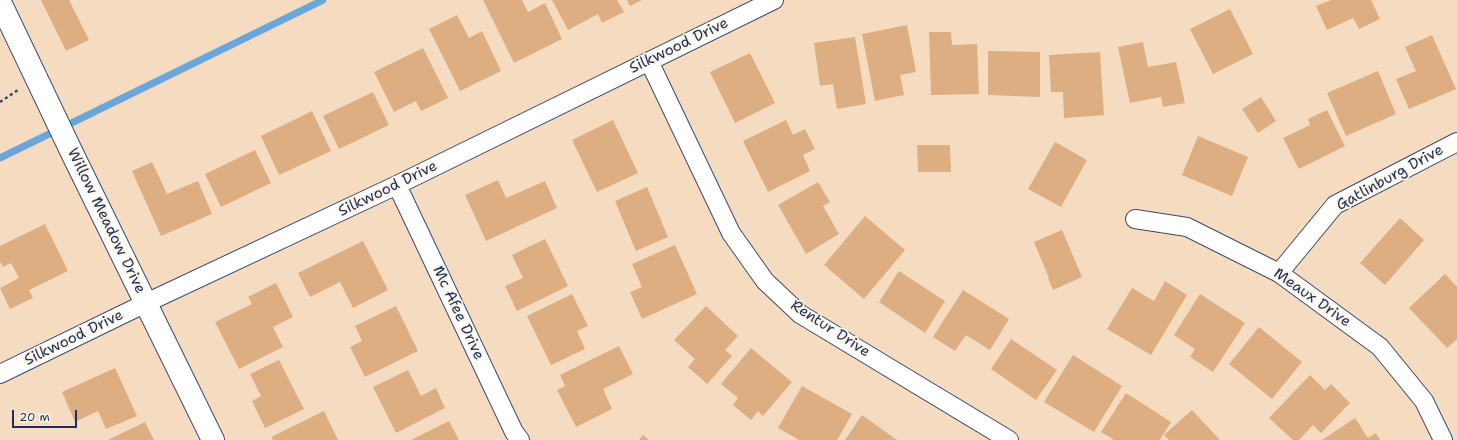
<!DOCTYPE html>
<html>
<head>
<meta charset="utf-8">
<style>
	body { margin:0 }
	#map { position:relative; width:1457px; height:440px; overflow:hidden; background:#f5dcc0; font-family:"Shantell Sans",sans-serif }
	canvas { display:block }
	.scale { position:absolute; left:12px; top:410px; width:65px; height:18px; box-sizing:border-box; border:2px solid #1b2f5e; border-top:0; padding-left:5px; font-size:12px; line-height:14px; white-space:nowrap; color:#1b2f5e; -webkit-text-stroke:3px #fcf5e5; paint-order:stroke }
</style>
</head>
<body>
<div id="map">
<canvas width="1457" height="440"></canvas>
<div class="scale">20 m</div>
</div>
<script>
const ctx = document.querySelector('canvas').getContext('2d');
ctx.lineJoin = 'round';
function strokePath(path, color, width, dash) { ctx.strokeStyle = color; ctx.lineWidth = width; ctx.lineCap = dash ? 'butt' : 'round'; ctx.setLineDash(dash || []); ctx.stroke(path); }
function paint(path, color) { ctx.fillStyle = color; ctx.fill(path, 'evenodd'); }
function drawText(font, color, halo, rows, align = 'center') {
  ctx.font = font + ' "Shantell Sans",sans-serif'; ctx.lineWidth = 3.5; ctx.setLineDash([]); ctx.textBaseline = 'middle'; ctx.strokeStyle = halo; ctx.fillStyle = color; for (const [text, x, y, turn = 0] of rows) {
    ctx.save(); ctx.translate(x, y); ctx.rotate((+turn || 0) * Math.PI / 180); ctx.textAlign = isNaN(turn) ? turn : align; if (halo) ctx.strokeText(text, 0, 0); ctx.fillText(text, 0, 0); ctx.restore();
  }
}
strokePath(new Path2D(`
	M0,158L323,0`), '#6aa6da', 7);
paint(new Path2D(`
	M41,0H69L89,40L66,51Z
	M483,0H522L528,12L545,3L562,39L514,63Z
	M552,0H617L624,12L602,23L598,14L568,30Z
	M627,0H642L630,6Z
	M1331,0H1371L1380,19L1359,29L1353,18L1327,30L1316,6Z
	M1230,9L1253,54L1213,74L1190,29Z
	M457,15L469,38L482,31L501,71L460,91L429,29Z
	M907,25L916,72L900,75L904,95L875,101L862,34Z
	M929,32H951L952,45L977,44L979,94L931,95Z
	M1432,35L1456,89L1409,109L1396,79L1416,71L1405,47Z
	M855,37L866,104L837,109L833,84L820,86L814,43Z
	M1143,42L1148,67L1176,62L1185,103L1163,107L1161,97L1130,103L1118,47Z
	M423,48L448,98L421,111L416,101L394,112L374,72Z
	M988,51L1040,52V97L988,95Z
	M1100,52L1104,115L1064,118L1063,92H1051L1049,55Z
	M750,53L775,103L735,123L710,72Z
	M1378,71L1396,114L1346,136L1327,93Z
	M373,92L389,125L339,149L323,116Z
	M1261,97L1276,121L1258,133L1242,109Z
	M1327,110L1345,146L1299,169L1283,138L1310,125L1308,119Z
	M312,111L331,151L279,175L261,136Z
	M613,120L638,173L597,192L572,140Z
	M786,120L793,135L805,129L815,149L803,155L810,171L768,192L743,141Z
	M1198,136L1248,157L1232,196L1182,175Z
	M1055,142L1087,160L1061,207L1028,189Z
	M917,145H950L951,172H918Z
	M255,150L271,183L221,207L205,174Z
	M152,162L167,194L198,181L212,214L161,236L132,171Z
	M498,180L506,198L545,181L557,208L486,241L465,195Z
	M818,182L830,202L823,206L839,234L806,254L778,205Z
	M647,187L668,237L636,251L615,201Z
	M865,216L905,250L864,299L824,265Z
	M1400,218L1424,240L1385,285L1360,263Z
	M45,224L68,271L29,290L33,298L10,309L0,288L19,278L11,263L3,267L0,262V246Z
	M1062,230L1082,277L1053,290L1048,278H1049L1034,242Z
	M545,239L568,286L517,311L505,286L523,278L512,255Z
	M363,241L388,290L353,308L340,282L310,297L298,273Z
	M675,245L697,294L642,319L630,292L642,287L632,264Z
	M899,271L945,301L925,333L879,302Z
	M1445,274L1457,287V339L1447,348L1409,308Z
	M1165,281L1187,295L1151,355L1107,329L1132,288L1154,301Z
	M276,283L293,317L273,327L283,347L239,369L215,322L252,304L248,297Z
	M963,290L1009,319L990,350L966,335L955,351L933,337Z
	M572,294L588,326L577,331L585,349L551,365L527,316Z
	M1200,294L1245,323L1213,372L1190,357L1195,349L1174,335Z
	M396,306L418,351L365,377L350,347L362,341L355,326Z
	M706,306L738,336L725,350L732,356L707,384L688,367L695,359L674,340Z
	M1259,327L1302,362L1272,399L1229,364Z
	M1011,339L1057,370L1036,400L991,369Z
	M619,346L633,374L603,389L612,409L576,427L557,390L565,386L560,375Z
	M751,348L792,382L763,416L758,411L751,420L733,405L738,398L721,384Z
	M1073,355L1122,386L1094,432L1044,402Z
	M279,360L304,409L265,428L252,401L261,396L250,374Z
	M115,368L137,416L106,429L98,411L75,422L62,392Z
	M408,370L421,396L436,388L445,408L396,433L373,387Z
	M1310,375L1325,390L1331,384L1350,403L1321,433L1313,425L1299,440H1293L1269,418Z
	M802,386L852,414L837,440H799L778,428Z
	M1126,393L1171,422L1160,440H1114L1101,432Z
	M1192,410L1220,440H1169L1164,435Z
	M324,411L338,440H273L271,437Z
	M862,415L897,440H845Z
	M1355,418L1368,438L1376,433L1380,440H1322Z
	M449,421L459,440H411Z
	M145,422L154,440H108Z
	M643,435L649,440H639Z`), '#deae83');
const minor = new Path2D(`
	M649,61L731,233L765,281L800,314L1009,440
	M397,185L514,432L520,440
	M1135,219L1187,227L1279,273L1380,347L1424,401L1443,440
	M1279,273L1335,205L1457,142
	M0,374L146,303L397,185L774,0`);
const tertiary = new Path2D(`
	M0,2L73,155L213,440`);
strokePath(minor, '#3c496d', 20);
strokePath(tertiary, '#3c496d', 24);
strokePath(new Path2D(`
	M0,102L18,90`), '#3c496d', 2.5, [3, 3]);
strokePath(minor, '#fff', 18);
strokePath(tertiary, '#fff', 22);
drawText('15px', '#1b2f5e', '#fcf5e5', [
	["Silkwood Drive",679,46,-26],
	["Gatlinburg Drive",1390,178,-29],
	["Silkwood Drive",388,189,-26],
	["Willow Meadow Drive",106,221,64],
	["Meaux Drive",1312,298,35],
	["Mc Afee Drive",458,313,65],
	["Rentur Drive",830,329,33],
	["Silkwood Drive",74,338,-26]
]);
</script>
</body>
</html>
